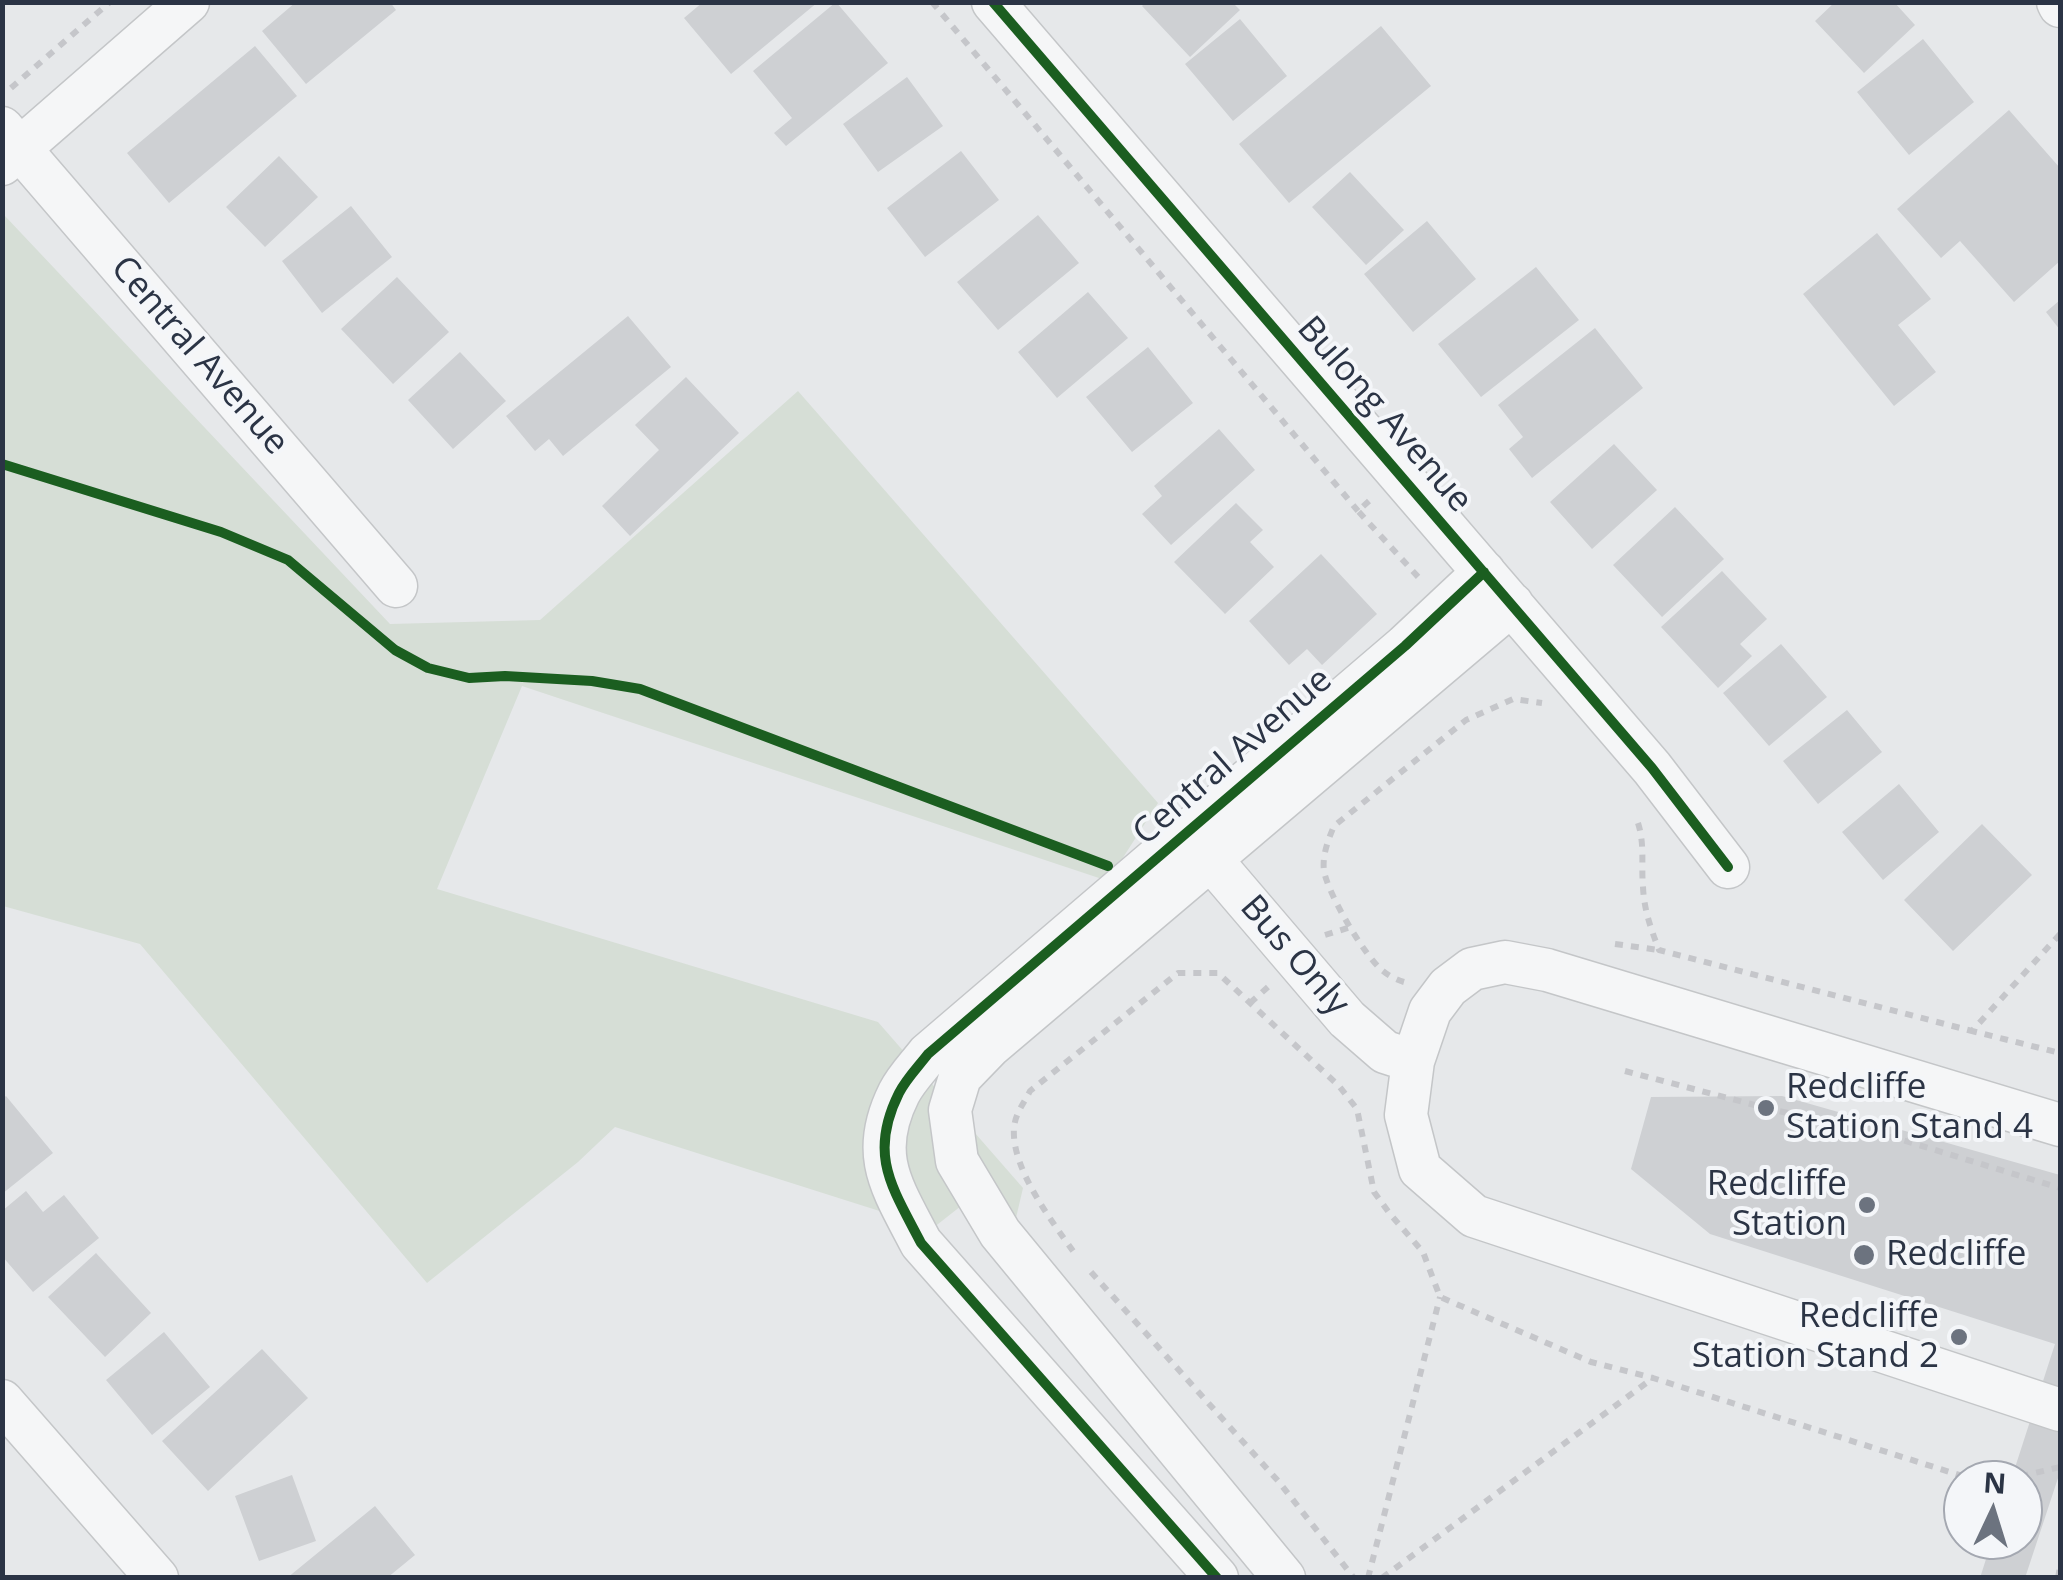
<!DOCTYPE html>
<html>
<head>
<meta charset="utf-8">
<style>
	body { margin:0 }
	#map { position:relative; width:2063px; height:1580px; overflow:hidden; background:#e6e8ea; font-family:"Open Sans",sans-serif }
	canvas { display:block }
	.frame { position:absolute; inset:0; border:5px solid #2b3445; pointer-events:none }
	.north { position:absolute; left:1943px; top:1460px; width:100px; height:100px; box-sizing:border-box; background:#f4f6f9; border:2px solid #a4a8b1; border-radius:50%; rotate:4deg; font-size:28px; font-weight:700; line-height:40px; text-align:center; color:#2b3445 }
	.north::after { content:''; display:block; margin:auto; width:35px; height:45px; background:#6c737f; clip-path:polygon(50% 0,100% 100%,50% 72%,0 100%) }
</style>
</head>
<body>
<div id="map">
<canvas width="2063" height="1580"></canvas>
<div class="frame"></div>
<div class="north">N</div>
</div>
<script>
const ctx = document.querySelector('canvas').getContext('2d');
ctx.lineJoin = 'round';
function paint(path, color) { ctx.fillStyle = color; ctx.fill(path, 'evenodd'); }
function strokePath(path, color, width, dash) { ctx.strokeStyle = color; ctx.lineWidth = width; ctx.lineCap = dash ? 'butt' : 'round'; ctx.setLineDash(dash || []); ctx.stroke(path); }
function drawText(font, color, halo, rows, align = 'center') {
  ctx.font = font + ' "Open Sans",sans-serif'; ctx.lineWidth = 8; ctx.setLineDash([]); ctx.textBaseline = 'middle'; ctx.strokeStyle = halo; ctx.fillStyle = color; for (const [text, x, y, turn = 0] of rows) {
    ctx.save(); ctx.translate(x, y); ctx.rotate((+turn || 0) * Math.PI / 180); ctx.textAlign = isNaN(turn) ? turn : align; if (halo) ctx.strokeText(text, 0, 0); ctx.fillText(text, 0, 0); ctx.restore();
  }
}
paint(new Path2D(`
	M5,216L390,624L540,620L798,391L1158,803L1108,881L522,686L437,889L878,1022L1023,1188L1012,1235L961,1206L933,1228L615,1127L578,1162L427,1283L140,944L3,906L2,218Z`), '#d6ded6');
paint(new Path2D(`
	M296,2H390L396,10L306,84L262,31Z
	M703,2H818L731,74L684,18Z
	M836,2L888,63L786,146L774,133L792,118L753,71Z
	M1146,2H1232L1240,10L1190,57L1142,6Z
	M1835,2H1894L1915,25L1864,73L1815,21Z
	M1240,19L1287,76L1233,121L1185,64Z
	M1381,26L1431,86L1289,203L1239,144Z
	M1923,39L1974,102L1909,155L1857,92Z
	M255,46L297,96L169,203L127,153Z
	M907,77L943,126L878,172L843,124Z
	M2009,110L2060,168V261L2014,302L1960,241L1941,258L1897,209Z
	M961,151L999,200L925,257L887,208Z
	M279,156L318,197L265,247L226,207Z
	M1350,172L1404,230L1366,265L1312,207Z
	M351,206L392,257L322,313L282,261Z
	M1038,215L1079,263L998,330L957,282Z
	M1427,221L1476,279L1413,332L1364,274Z
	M1877,233L1931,299L1898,325L1936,372L1894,406L1803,294Z
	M1536,267L1579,320L1481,397L1438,344Z
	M397,277L449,332L393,384L341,329Z
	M1088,292L1128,338L1057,398L1018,352Z
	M2060,300V330L2046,312Z
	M628,316L671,367L563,456L549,439L535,451L506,416Z
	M1595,328L1643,388L1532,478L1509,449L1523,437L1498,405Z
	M1148,347L1193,403L1132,452L1086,397Z
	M460,352L506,401L453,449L408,400Z
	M686,377L739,433L630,536L602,506L659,450L635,425Z
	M1219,429L1255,470L1171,545L1142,514L1162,496L1154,486Z
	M1614,444L1657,490L1592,549L1550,502Z
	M1236,503L1263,530L1250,542L1274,567L1225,614L1174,562Z
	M1675,507L1724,559L1662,617L1613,565Z
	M1321,554L1377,614L1322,665L1307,649L1289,665L1249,621Z
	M1722,571L1767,619L1740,644L1752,656L1718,688L1661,627Z
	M1781,644L1827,697L1769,746L1723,693Z
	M1847,710L1882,752L1818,804L1783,761Z
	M1899,784L1939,832L1883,880L1842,832Z
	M1982,824L2032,875L1953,951L1904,900Z
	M6,1096L53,1153L2,1194V1099Z
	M1782,1096L2060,1175V1472L2025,1578H1980L1992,1540H2023V1480H2011L2055,1344L1710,1234L1631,1169L1651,1097Z
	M26,1191L43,1212L64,1195L99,1238L33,1292L2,1256V1211Z
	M96,1253L151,1313L105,1357L48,1297Z
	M164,1332L210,1387L152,1435L106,1380Z
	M262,1349L308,1398L208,1491L162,1441Z
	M292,1475L316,1541L259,1561L235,1496Z
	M375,1506L415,1555L387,1578H287Z`), '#ced0d3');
const minor = new Path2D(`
	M993,2L1652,768L1728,867
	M2058,2L2060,6
	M2,128L396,586
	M2,164L188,2
	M1195,841L1347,1019L1385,1052L1413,1061
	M2060,1125L1547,970L1505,962L1472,969L1448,987L1430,1011L1413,1061L1406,1115L1420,1169L1474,1216L2060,1410
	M2,1401L157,1578
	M1217,1578L921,1243C892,1187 868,1155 899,1093C906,1079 918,1067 928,1054L1405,646L1484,572
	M1284,1578L1000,1233L957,1161L950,1110L960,1077L990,1046L1512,604`);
strokePath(minor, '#c4c6c8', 45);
strokePath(new Path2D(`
	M932,2L1358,511
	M11,88L110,2
	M1369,501L1358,511L1420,579
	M1638,823C1645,845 1641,865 1643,887C1644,910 1651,929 1659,950L1972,1031
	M2060,934L1972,1031L2060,1053
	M1325,935L1351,927
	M1615,944L1659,950
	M1404,982C1397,980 1389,976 1383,971C1365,957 1328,894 1324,871C1322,856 1328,840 1334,826L1466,720L1513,699L1542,703
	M1250,1003L1268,987
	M1625,1071L1766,1108L1899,1139L2060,1188
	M1073,1251C1051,1220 1011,1168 1014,1128C1015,1114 1024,1103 1030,1091L1178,973H1218L1339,1086L1357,1109L1374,1192L1390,1214L1423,1252L1440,1297L1591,1362L1653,1378L1975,1480
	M1091,1272L1279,1482L1354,1578
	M2005,1480L2060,1467
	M1368,1578L1440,1297
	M1382,1578L1653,1378
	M2058,1578L2060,1567`), '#c5c6ca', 6, [8, 8]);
strokePath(minor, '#f5f6f7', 42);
strokePath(new Path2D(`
	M993,2L1652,768L1728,867
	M2,464L221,532L288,560L395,650L428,668L469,678L505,676L592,681L640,689L1108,866
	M1217,1578L921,1243C892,1187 868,1155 899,1093C906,1079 918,1067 928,1054L1405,646L1484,572`), '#1b5e20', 10);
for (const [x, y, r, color] of [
	[1766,1108,10,"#6c737f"],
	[1867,1205,10,"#6c737f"],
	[1864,1255,12,"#6c737f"],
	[1959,1337,10,"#6c737f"]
]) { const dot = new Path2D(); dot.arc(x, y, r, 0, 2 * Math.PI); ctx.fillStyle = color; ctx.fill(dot); strokePath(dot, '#f4f6f9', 4); }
drawText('35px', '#2b3445', '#f4f6f9', [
	["Central Avenue",199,356,49],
	["Bulong Avenue",1384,415,49],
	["Central Avenue",1233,757,-41],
	["Bus Only",1294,956,49]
]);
drawText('35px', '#2b3445', '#f4f6f9', [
	["Redcliffe",1786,1088],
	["Station Stand 4",1786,1128],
	["Redcliffe",1847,1185,"right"],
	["Station",1847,1225,"right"],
	["Redcliffe",1886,1255],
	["Redcliffe",1939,1317,"right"],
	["Station Stand 2",1939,1357,"right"]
], 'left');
</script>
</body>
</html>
